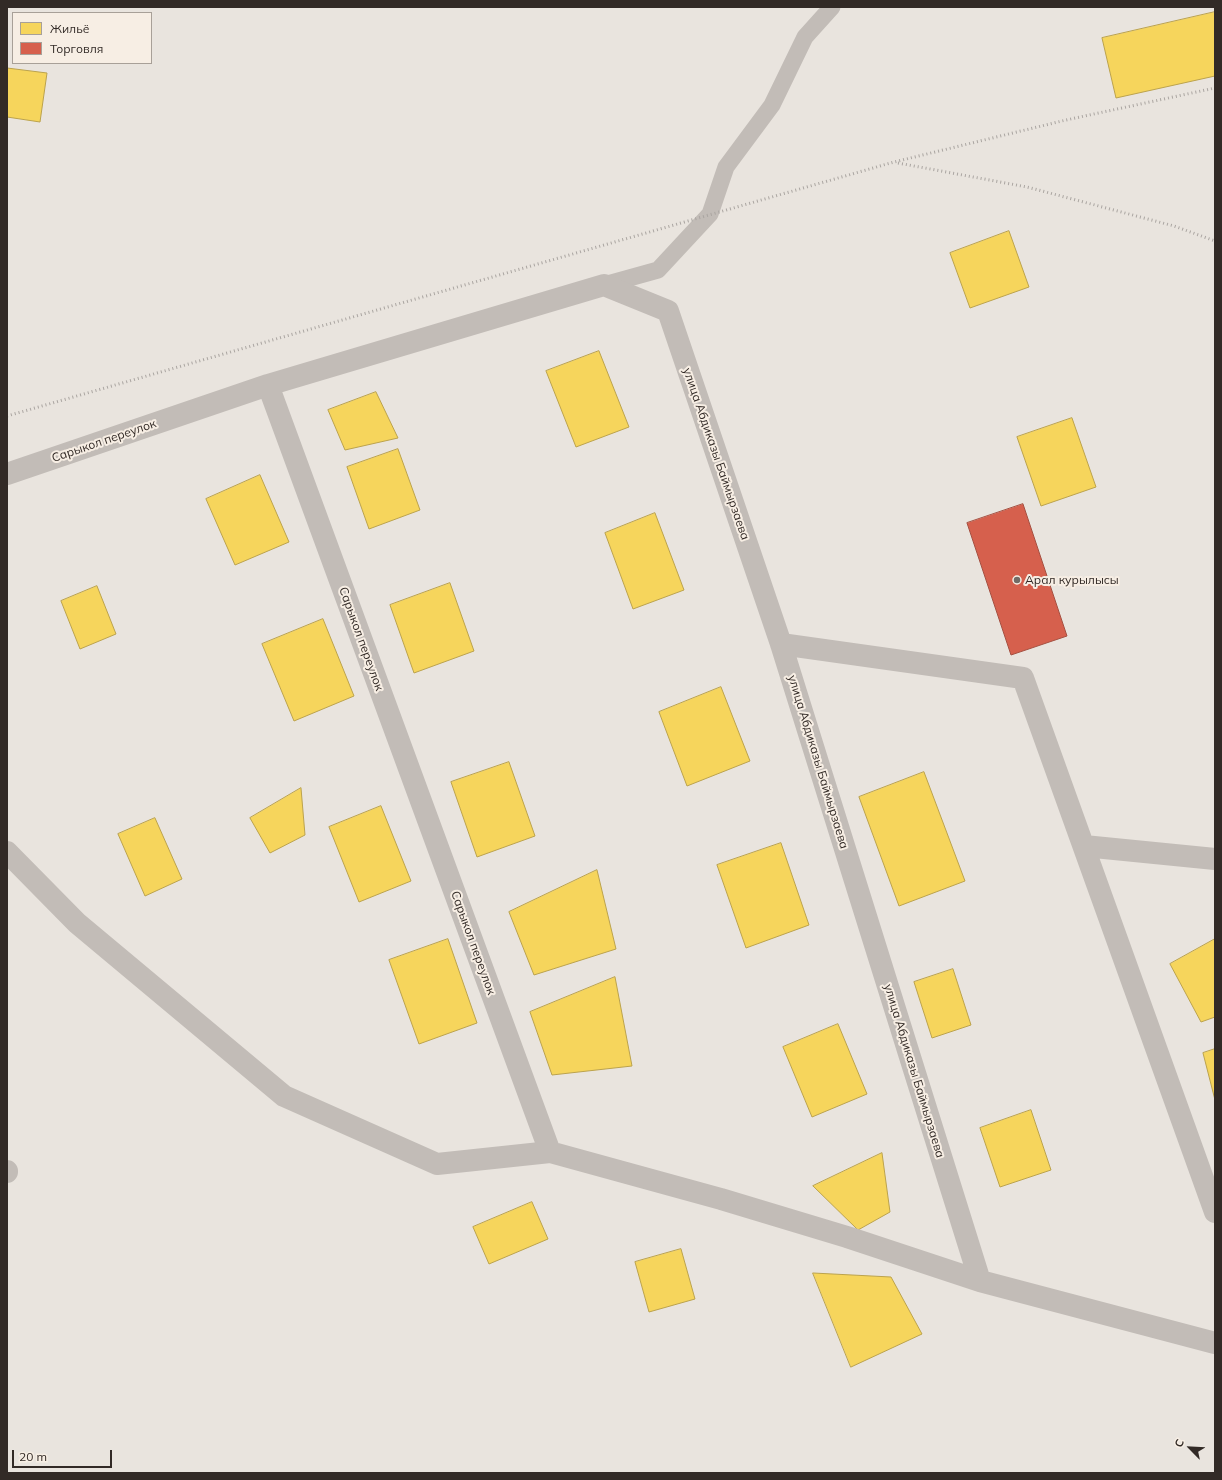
<!DOCTYPE html>
<html>
<head>
<meta charset="utf-8">
<style>
	body { margin:0 }
	#map { position:relative; width:1222px; height:1480px; overflow:hidden; background:#e9e4de; font-family:Mulish,sans-serif }
	canvas { display:block }
	.frame { position:absolute; inset:0; border:8px solid #322a26; pointer-events:none }
	.legend { position:absolute; left:12px; top:12px; width:140px; height:52px; box-sizing:border-box; background:#f7eee4; border:1px solid #a8a098; margin:0; padding:5px 7px; list-style:none; font-size:12px; color:#322a26 }
	.legend li { display:flex; align-items:center; gap:8px; height:20px }
	.legend b { width:20px; border:1px solid #a8a098 }
	.north { position:absolute; left:1170px; top:1428px; width:40px; height:40px; -webkit-text-stroke:3px #f7eee4; paint-order:stroke; rotate:294deg; font-size:11px; font-weight:700; line-height:16px; text-align:center; color:#322a26 }
	.north::after { content:''; display:block; margin:auto; width:14px; height:18px; background:#322a26; clip-path:polygon(50% 0,100% 100%,50% 72%,0 100%) }
	.scale { position:absolute; left:12px; top:1450px; width:100px; height:18px; box-sizing:border-box; border:2px solid #322a26; border-top:0; padding-left:5px; font-size:12px; line-height:14px; white-space:nowrap; color:#322a26; -webkit-text-stroke:3px #f7eee4; paint-order:stroke }
</style>
</head>
<body>
<div id="map">
<canvas width="1222" height="1480"></canvas>
<div class="frame"></div>
<ul class="legend">
<li><b style="height:11px;background:#f6d55c"></b>Жильё</li>
<li><b style="height:11px;background:#d6604d"></b>Торговля</li>
</ul>
<div class="north">С</div>
<div class="scale">20 m</div>
</div>
<script>
const ctx = document.querySelector('canvas').getContext('2d');
ctx.lineJoin = 'round';
function paint(path, color) { ctx.fillStyle = color; ctx.fill(path, 'evenodd'); }
function strokePath(path, color, width, dash) { ctx.strokeStyle = color; ctx.lineWidth = width; ctx.lineCap = dash ? 'butt' : 'round'; ctx.setLineDash(dash || []); ctx.stroke(path); }
function drawText(font, color, halo, rows, align = 'center') {
  ctx.font = font + ' Mulish,sans-serif'; ctx.lineWidth = 4; ctx.setLineDash([]); ctx.textBaseline = 'middle'; ctx.strokeStyle = halo; ctx.fillStyle = color; for (const [text, x, y, turn = 0] of rows) {
    ctx.save(); ctx.translate(x, y); ctx.rotate((+turn || 0) * Math.PI / 180); ctx.textAlign = isNaN(turn) ? turn : align; if (halo) ctx.strokeText(text, 0, 0); ctx.fillText(text, 0, 0); ctx.restore();
  }
}
const homes = new Path2D(`
	M1215,12V76L1116,98L1102,38Z
	M7,68L47,73L40,122L7,117Z
	M1009,231L1029,287L970,308L950,253Z
	M599,351L629,427L576,447L546,371Z
	M376,392L398,438L345,450L328,410Z
	M1072,418L1096,487L1041,506L1017,437Z
	M398,449L420,510L369,529L347,467Z
	M260,475L289,542L235,565L206,499Z
	M655,513L684,590L633,609L605,533Z
	M450,583L474,651L414,673L390,605Z
	M97,586L116,634L80,649L61,601Z
	M323,619L354,696L294,721L262,644Z
	M721,687L750,761L687,786L659,712Z
	M509,762L535,836L477,857L451,782Z
	M924,772L965,881L899,906L859,797Z
	M301,788L305,835L270,853L250,818Z
	M381,806L411,881L359,902L329,827Z
	M155,818L182,879L145,896L118,834Z
	M781,843L809,925L746,948L717,865Z
	M597,870L616,949L534,975L509,912Z
	M448,939L477,1023L419,1044L389,960Z
	M1215,939V1017L1201,1022L1170,964Z
	M953,969L971,1025L932,1038L914,982Z
	M615,977L632,1066L552,1075L530,1012Z
	M838,1024L867,1094L812,1117L783,1047Z
	M1215,1049V1100L1203,1053Z
	M1031,1110L1051,1170L1000,1187L980,1128Z
	M882,1153L890,1212L858,1230L813,1186Z
	M532,1202L548,1239L489,1264L473,1227Z
	M681,1249L695,1299L649,1312L635,1262Z
	M813,1273L891,1277L922,1334L851,1367Z`);
paint(homes, '#f6d55c');
strokePath(homes, '#bba24c', 1);
const shops = new Path2D(`
	M1023,504L1067,636L1011,655L967,523Z`);
paint(shops, '#d6604d');
strokePath(shops, '#a55041', 1);
strokePath(new Path2D(`
	M604,285L658,270L710,214L726,167L772,105L805,37L832,7`), '#c2bcb7', 17);
strokePath(new Path2D(`
	M268,385L550,1152
	M7,474L268,385L604,285L668,311L781,644L980,1281
	M781,644L1023,678L1215,1212
	M1084,846L1215,859
	M7,852L77,923L284,1096L437,1164L550,1152L721,1199L847,1237L980,1281L1215,1343
	M7,1171V1172`), '#c2bcb7', 22);
strokePath(new Path2D(`
	M898,163L1027,187L1174,226L1215,241
	M7,416L894,162L1066,120L1215,88`), '#aaa5a1', 3, [1, 3]);
for (const [x, y, r, color] of [
	[1017,580,4,"#726b66"]
]) { const dot = new Path2D(); dot.arc(x, y, r, 0, 2 * Math.PI); ctx.fillStyle = color; ctx.fill(dot); strokePath(dot, '#f7eee4', 1.5); }
drawText('12px', '#322a26', '#f7eee4', [
	["Сарыкол переулок",104,441,-19],
	["улица Абдиказы Баймырзаева",716,454,71],
	["Сарыкол переулок",361,639,70],
	["улица Абдиказы Баймырзаева",818,762,73],
	["Сарыкол переулок",473,943,70],
	["улица Абдиказы Баймырзаева",914,1071,73]
]);
drawText('12px', '#322a26', '#f7eee4', [
	["Арал курылысы",1025,580]
], 'left');
</script>
</body>
</html>
